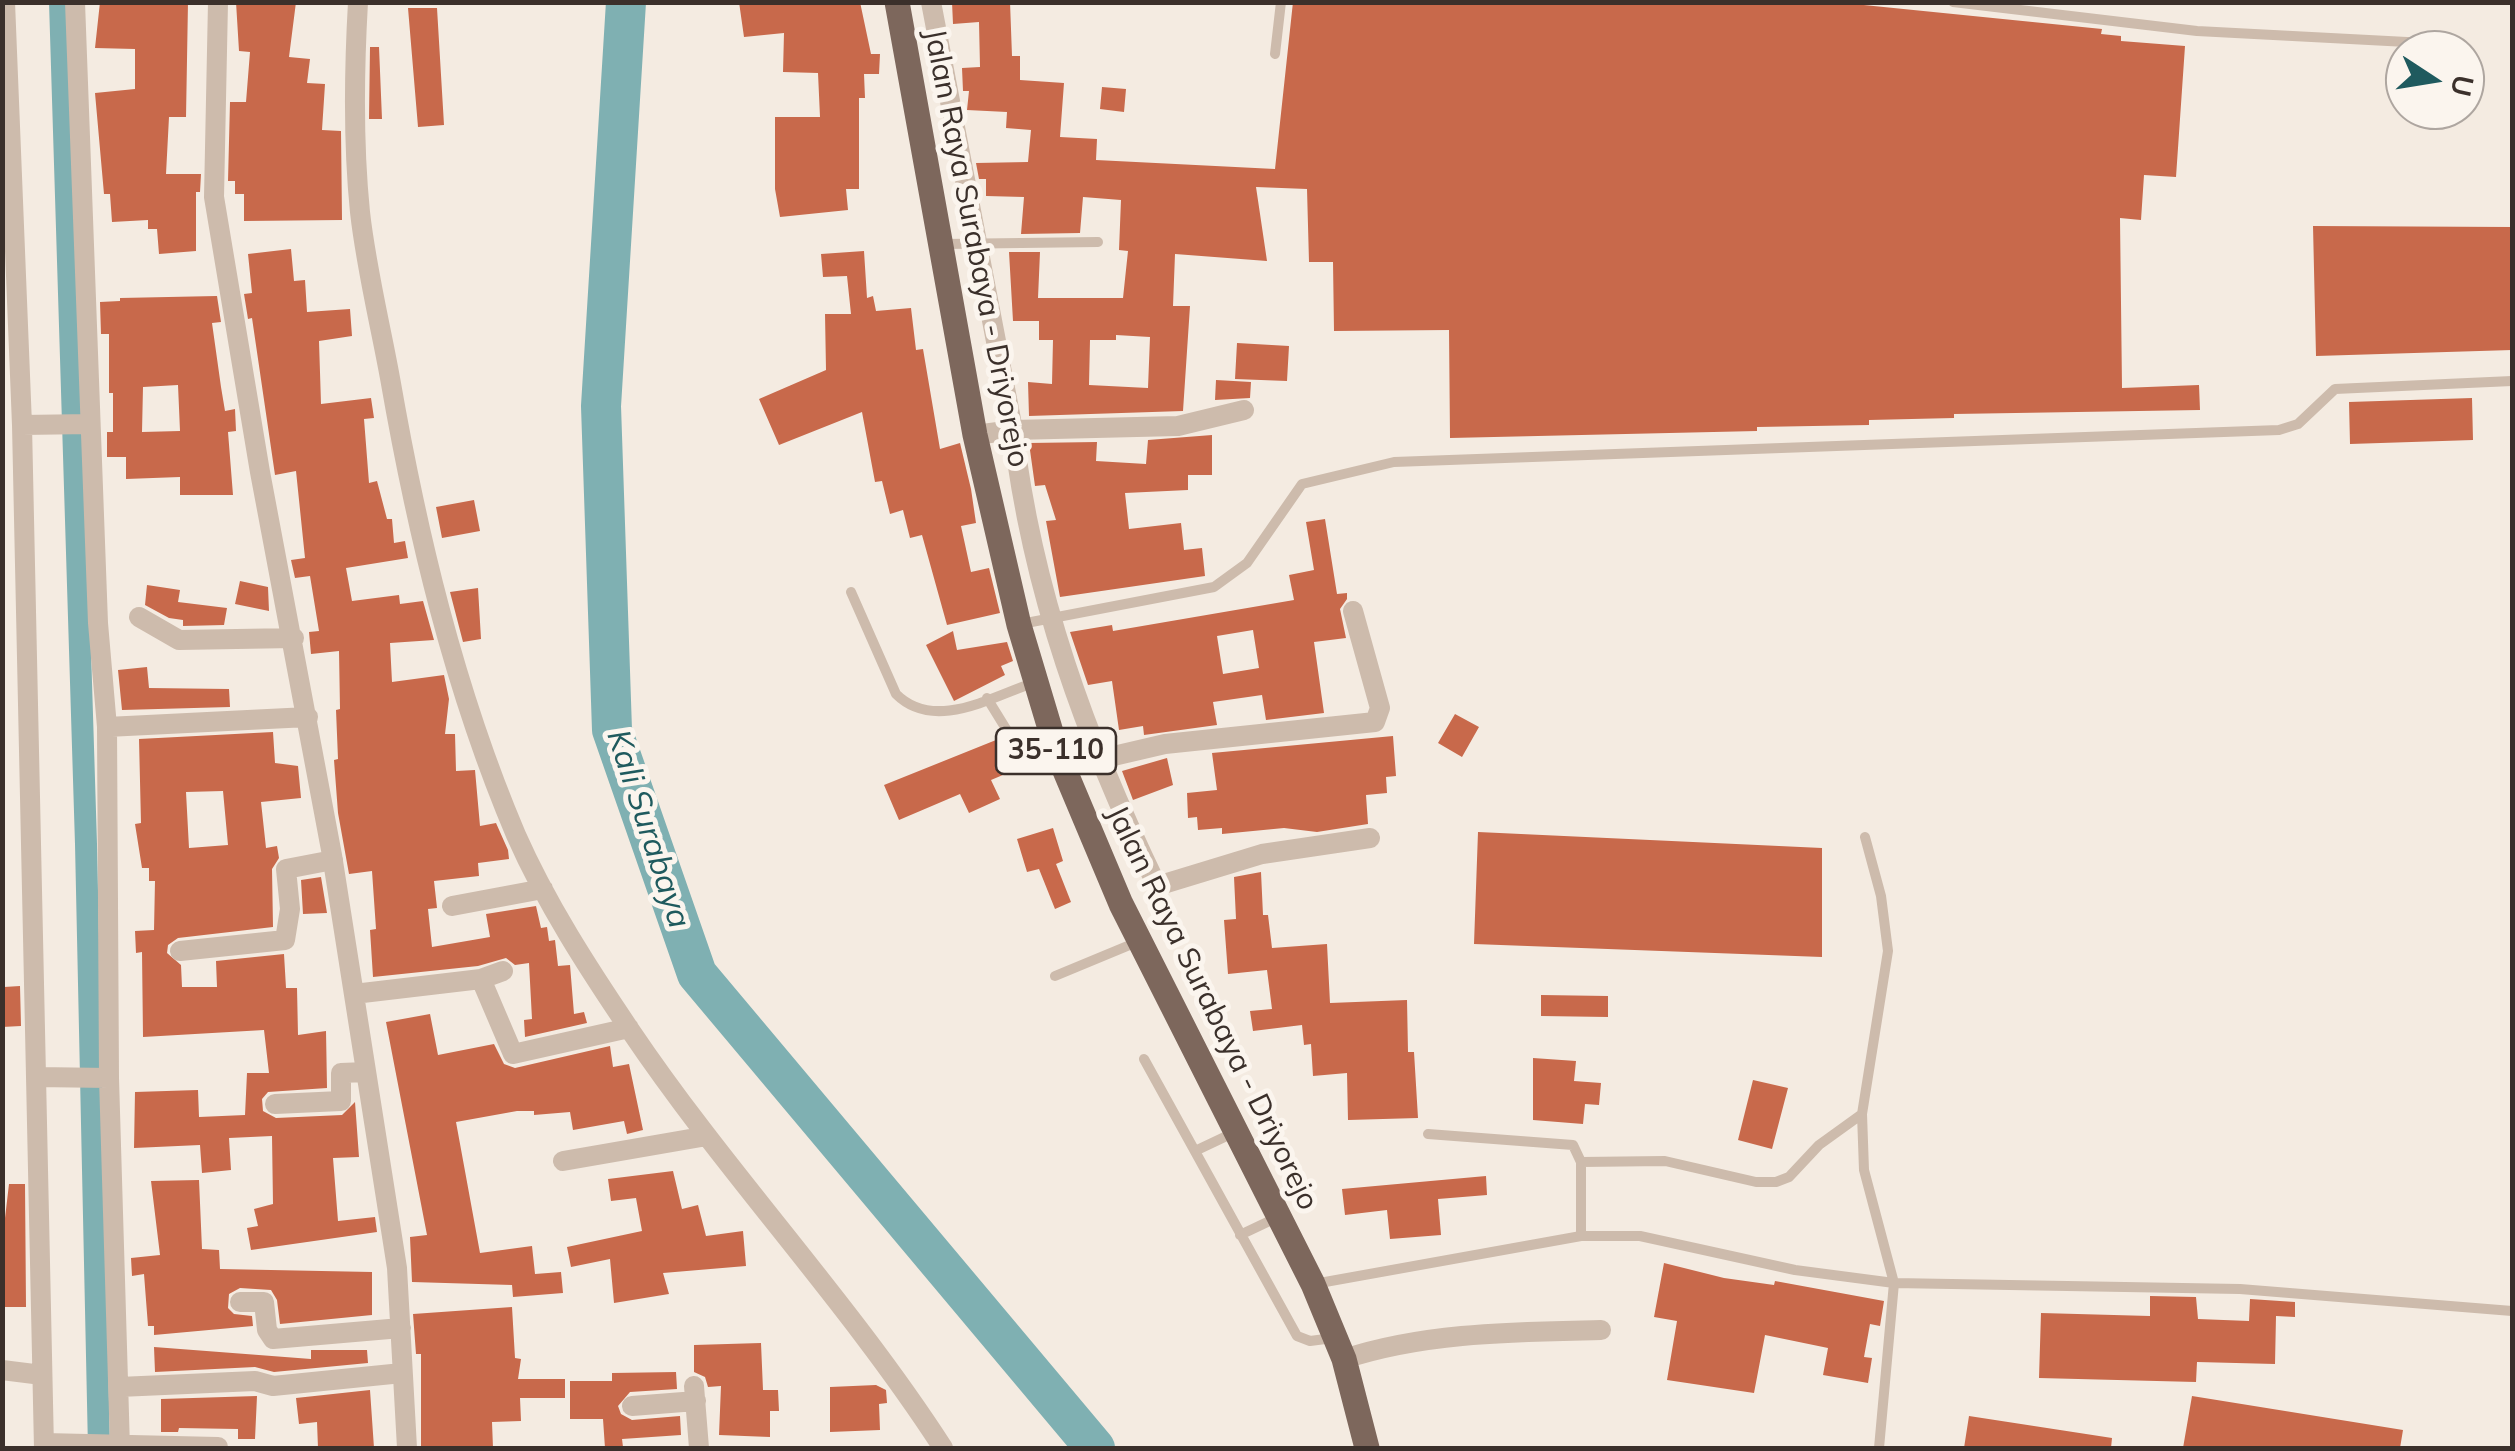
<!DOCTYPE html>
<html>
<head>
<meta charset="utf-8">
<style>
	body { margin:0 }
	#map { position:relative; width:2515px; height:1451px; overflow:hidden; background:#f4ebe1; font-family:Mulish,sans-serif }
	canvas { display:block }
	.frame { position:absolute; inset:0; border:5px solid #3b302b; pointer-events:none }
	.north { position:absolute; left:2385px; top:30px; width:100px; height:100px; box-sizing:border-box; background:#fbf5ee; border:2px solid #aea6a0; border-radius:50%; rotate:102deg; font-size:28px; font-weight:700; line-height:40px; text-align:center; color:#3b302b }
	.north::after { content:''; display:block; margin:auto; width:35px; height:45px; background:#1f5a5e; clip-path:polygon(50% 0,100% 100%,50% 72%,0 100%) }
</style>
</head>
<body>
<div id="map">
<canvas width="2515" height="1451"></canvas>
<div class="frame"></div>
<div class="north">U</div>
</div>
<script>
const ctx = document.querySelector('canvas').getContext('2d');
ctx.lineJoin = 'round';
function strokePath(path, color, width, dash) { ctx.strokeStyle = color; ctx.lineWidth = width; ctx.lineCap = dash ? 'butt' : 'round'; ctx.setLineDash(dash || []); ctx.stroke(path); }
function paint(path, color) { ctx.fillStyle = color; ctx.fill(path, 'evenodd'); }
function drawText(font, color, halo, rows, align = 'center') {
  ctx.font = font + ' Mulish,sans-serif'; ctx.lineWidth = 10; ctx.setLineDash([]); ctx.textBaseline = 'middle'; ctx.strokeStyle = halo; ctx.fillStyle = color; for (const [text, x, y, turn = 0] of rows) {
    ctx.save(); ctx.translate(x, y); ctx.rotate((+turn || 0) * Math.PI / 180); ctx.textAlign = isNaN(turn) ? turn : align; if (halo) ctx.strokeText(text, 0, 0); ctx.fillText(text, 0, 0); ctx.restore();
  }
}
strokePath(new Path2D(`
	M60,2L86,844L99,1448`), '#7fb0b2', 22);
strokePath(new Path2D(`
	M626,2L601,406L612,730L697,974L1095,1448`), '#7fb0b2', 40);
paint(new Path2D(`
	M100,2H188L186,117H169L166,174H201L200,192H196V251L159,254L157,229H148V220L112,222L110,194H104L95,93L135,89V49L95,48Z
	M236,2H296L289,57L310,59L307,83L325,84L322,130L341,131L342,220L244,221V194H235V181H228L230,102H246L250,52L239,51Z
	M739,2H860L871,54H880L879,74H864L865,98H859V189H846L848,210L780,217L775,189V117H820L818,73L783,72L784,33L744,37Z
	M952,2H1010L1012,56H1020V80L1064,83L1060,137L1097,139L1096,160L1275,169L1293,2H1834L2102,29L2101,34L2121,36V41L2185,46L2176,177L2144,175L2141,220L2120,218L2122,388L2199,385L2200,410L1954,414V418L1869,420V425L1757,427V431L1450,438L1449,330L1334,331L1333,262H1309L1307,189L1256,187L1267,261L1175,254L1173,306H1190L1183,411L1029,416L1028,382L1052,384L1053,340H1039V321H1013L1009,252H1040L1038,298H1123L1128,251L1119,250L1121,200L1083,197L1080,233L1021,234L1024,197L986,196V179H979L976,163L1028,162L1031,130L1006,128L1007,112L967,110L969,91H963L962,68L980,67L979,22L953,24ZM1116,335L1150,337L1148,388L1089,385L1090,340H1116Z
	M408,8H437L444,125L418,127Z
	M370,47H379L382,119H369Z
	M1102,87L1126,89L1124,112L1100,109Z
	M2313,226L2512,227V350L2316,356Z
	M291,249L294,281L305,280L307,312L350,309L352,336L319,341L321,404L371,398L374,418L364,419L369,483L377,481L387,519H392L394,543L405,541L408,558L346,568L352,601L399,595L400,604L423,601L434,640L390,643L392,682L444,675L449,699L445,734H455L456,771L475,770L480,826L496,823L508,850L509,859L478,863L479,876L434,881L437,908L428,909L432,947L490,937L486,914L536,906L541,928L547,927L549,941L555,940L558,966L570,965L574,1014L584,1012L587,1023L525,1037L524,1020L532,1019L529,963L515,965L506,958L478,966L373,977L370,930L376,929L372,871L349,874L338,813L334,760L338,759L336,710L340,709L339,651L311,654L309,632L319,631L310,576L295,578L291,560L305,558L296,471L275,475L252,318L248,319L244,294L252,293L248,254Z
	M864,251L867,298L873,296L876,311L911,308L916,350L923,349L940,449L960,443L971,489L976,523L961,526L971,572L989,568L1000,613L947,625L922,535L910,538L903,510L890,514L882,481L875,482L862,412L779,445L759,399L826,370L825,314H851L847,276L823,277L821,254Z
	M217,296L221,322L212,323L221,387L225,411L235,409L236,431L228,432L233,495H180V477L126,479V457H107V432H113V393H109V334H101L100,302L120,301V298ZM178,385L180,431L142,432L143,387Z
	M1237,343L1289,346L1287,381L1235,379Z
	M1216,380L1251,382L1250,398L1215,400Z
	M2472,398L2473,440L2350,444L2349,402Z
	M1212,435V475H1188V490L1125,493L1129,529L1181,523L1184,550L1202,548L1205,576L1060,597L1046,521L1056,520L1045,485L1035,486L1029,443L1097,442L1096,461L1146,464L1148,440Z
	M474,500L480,531L442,538L436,507Z
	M1325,519L1337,594L1347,593V599L1340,609L1346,638L1314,642L1324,713L1266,720L1262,695L1213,702L1217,725L1144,735L1143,726L1119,730L1112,681L1088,685L1070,632L1112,625L1113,631L1294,600L1289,575L1314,570L1306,522ZM1253,630L1259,668L1223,674L1217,636Z
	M240,581L268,587L269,611L235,604Z
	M147,585L180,590L178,602L227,608L224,625L183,626V620L169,618L145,605Z
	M478,588L481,639L463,642L450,592Z
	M953,631L957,650L1007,642L1013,661L1001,666L1005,675L954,701L926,645Z
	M147,667L149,688L229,689L230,707L122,710L118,670Z
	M1455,714L1479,727L1462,757L1438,743Z
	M273,732L275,763L298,766L301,798L261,802L266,848L277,846L279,858L272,869L273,927L178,938L168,945L167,953L181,965L182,987H217L216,961L284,954L286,988H297L298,1035L326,1031L327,1088L268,1092L262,1099L263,1111L276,1118L342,1115L355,1102L359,1157L333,1158L338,1221L375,1217L377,1232L251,1250L247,1228L258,1226L254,1209L273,1204L272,1136L229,1138L231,1170L202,1173L200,1145L134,1148L135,1092L198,1090L199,1117L245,1115L247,1073H269L264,1030L143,1037L142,952L136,953L135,931L154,930L155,881H149V868H142L135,824L141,823L139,739ZM223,791L228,845L189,848L186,792Z
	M1393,736L1396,776L1386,777L1387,793L1366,795L1368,824L1317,832L1284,828L1222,834V828L1198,830L1197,817L1188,818L1187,793L1217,790L1212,753Z
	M996,740L1010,772L991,780L1000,799L969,813L960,794L899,820L884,785Z
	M1167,758L1173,785L1133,800L1122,771Z
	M1053,828L1063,861L1056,864L1071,902L1055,909L1039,869L1027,872L1017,839Z
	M1478,832L1822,848V957L1474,944Z
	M1261,872L1263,915H1268L1272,948L1327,944L1330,1003L1407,1000L1408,1052H1414L1418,1118L1348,1120L1347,1073L1313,1076L1311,1044L1304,1045L1302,1025L1253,1031L1250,1011L1272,1009L1267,970L1228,974L1224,920L1236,919L1234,877Z
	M321,877L327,913L303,914L301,880Z
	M20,986L21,1026L2,1027L4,987Z
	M1541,995L1608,996V1017L1541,1016Z
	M430,1014L438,1055L494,1044L504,1064L515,1068L610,1046L613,1067L629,1064L643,1130L627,1134L624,1121L573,1130L570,1112L534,1115V1111H517L456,1122L480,1253L532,1246L535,1274L561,1272L563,1293L513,1297L512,1285L412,1282L410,1237L427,1235L386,1022Z
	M1533,1058L1576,1061L1574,1081L1601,1083L1599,1105L1585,1104L1583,1124L1533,1120Z
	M1753,1080L1788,1088L1772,1149L1738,1140Z
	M673,1171L682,1209L698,1205L706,1236L743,1231L746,1266L663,1273L669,1294L614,1303L610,1259L571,1267L567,1247L642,1231L636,1198L611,1201L608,1179Z
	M1486,1176L1487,1195L1438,1199L1441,1235L1390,1239L1387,1210L1345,1215L1342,1189Z
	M199,1180L202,1249L219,1250L220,1269L372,1272V1315L280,1324L277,1300L271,1290L240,1288L229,1294L228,1308L234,1314L252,1316L253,1326L154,1335V1326H148L144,1274L132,1276L131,1258L160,1255L151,1181Z
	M9,1184H25L26,1307H5L3,1235Z
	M1664,1263L1724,1278L1774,1285L1775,1281L1884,1301L1880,1326L1870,1324L1864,1357L1872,1358L1868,1383L1823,1375L1828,1348L1765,1335L1754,1393L1667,1380L1677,1321L1654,1317Z
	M2150,1296L2196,1297L2198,1319L2249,1321L2250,1299L2295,1302V1317L2276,1316L2275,1364L2197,1362L2196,1382L2039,1378L2041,1313L2150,1316Z
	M512,1307L515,1358L521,1359L518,1379H565V1398H520L521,1421L492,1422L493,1448H421V1354H416L413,1314Z
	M761,1343L763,1390H778L779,1411H770V1437L719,1435L721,1386L708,1387L705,1377L694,1372V1345Z
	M154,1347L311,1359V1350H367L368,1363L274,1372L255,1367L155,1372Z
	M676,1372L677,1389L630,1392L618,1406L621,1414L632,1420L680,1416L681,1435L622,1439L623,1447L605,1448L603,1419H570V1381H612V1373Z
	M876,1385L886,1390L887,1403L879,1404L880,1430L830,1432V1387Z
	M370,1390L374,1448H318L317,1422L299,1424L296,1398Z
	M257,1396L255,1439H238V1429L179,1428L178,1432H161V1399Z
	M2192,1396L2403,1430L2400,1448H2183Z
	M1969,1416L2112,1438L2111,1448H1964Z`), '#c8694b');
strokePath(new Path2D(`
	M1953,2L2197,31L2426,43
	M1275,54L1281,2
	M944,244L1098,242
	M851,592L896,694C934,732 991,697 1033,683
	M1021,624L1214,587L1247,563L1302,484L1394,462L2279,430L2298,424L2335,389L2512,381
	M987,698L1019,750L1056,752
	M1865,837L1881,896L1888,951L1862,1114L1864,1170L1894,1283L1879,1448
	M1055,976L1137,942
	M1144,1059L1297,1336L1310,1341L1333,1338
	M1428,1134L1573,1145L1581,1162V1236
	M1195,1151L1233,1133
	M1581,1162L1665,1161L1756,1182H1776L1789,1177L1819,1145L1862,1114
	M1240,1235L1278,1217
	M1314,1284L1581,1236H1640L1795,1270L1894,1283L2240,1289L2512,1311`), '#cdbbac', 10);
strokePath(new Path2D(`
	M5,2L22,425L44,1448
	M75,2L98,623L107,727L109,1078L120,1448
	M218,2L214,197L260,472L332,855L397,1268L407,1448
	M358,2C354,72 353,143 360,212C366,267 380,323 390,378C417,533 454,689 516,835C546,903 588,968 630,1030C727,1174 848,1301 943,1448
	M931,2L1013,430C1032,592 1086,739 1157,886L1262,854L1370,838
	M22,425L90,424
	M975,435L1013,430L1178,426L1244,410
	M139,617L179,640L294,638
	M107,727L308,717
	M1062,768L1165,744L1375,722L1380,708L1353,611
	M452,906L543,889
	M180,951L285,940L290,909L286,869L333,860
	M481,979L513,1054L629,1028
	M354,994L481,979L503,971
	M37,1077L109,1078
	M275,1104L341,1101V1073L366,1072
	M563,1161L707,1136
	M240,1302H264L267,1330L273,1339L401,1328
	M1344,1359C1426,1332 1515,1332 1601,1330
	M2,1370L42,1375
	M694,1386L699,1448
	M119,1387L255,1381L273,1386L402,1373
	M632,1406L696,1401
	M44,1443L218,1447`), '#cdbbac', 20);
strokePath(new Path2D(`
	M897,2L975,435L1019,625L1057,752L1121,904L1313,1284L1344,1359L1367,1448`), '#7d675c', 25);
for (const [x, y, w] of [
	[1056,751,120]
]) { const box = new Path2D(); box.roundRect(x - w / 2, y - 23, w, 46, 8); ctx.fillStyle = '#fbf5ee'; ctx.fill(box); strokePath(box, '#3b302b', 2.5); }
drawText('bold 28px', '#3b302b', null, [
	["35-110",1056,751]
]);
drawText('30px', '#3b302b', '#fbf5ee', [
	["Jalan Raya Surabaya - Driyorejo",976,248,79],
	["Jalan Raya Surabaya - Driyorejo",1212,1008,64]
]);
drawText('italic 32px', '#1f5a5e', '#fbf5ee', [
	["Kali Surabaya",648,829,72]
]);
</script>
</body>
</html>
